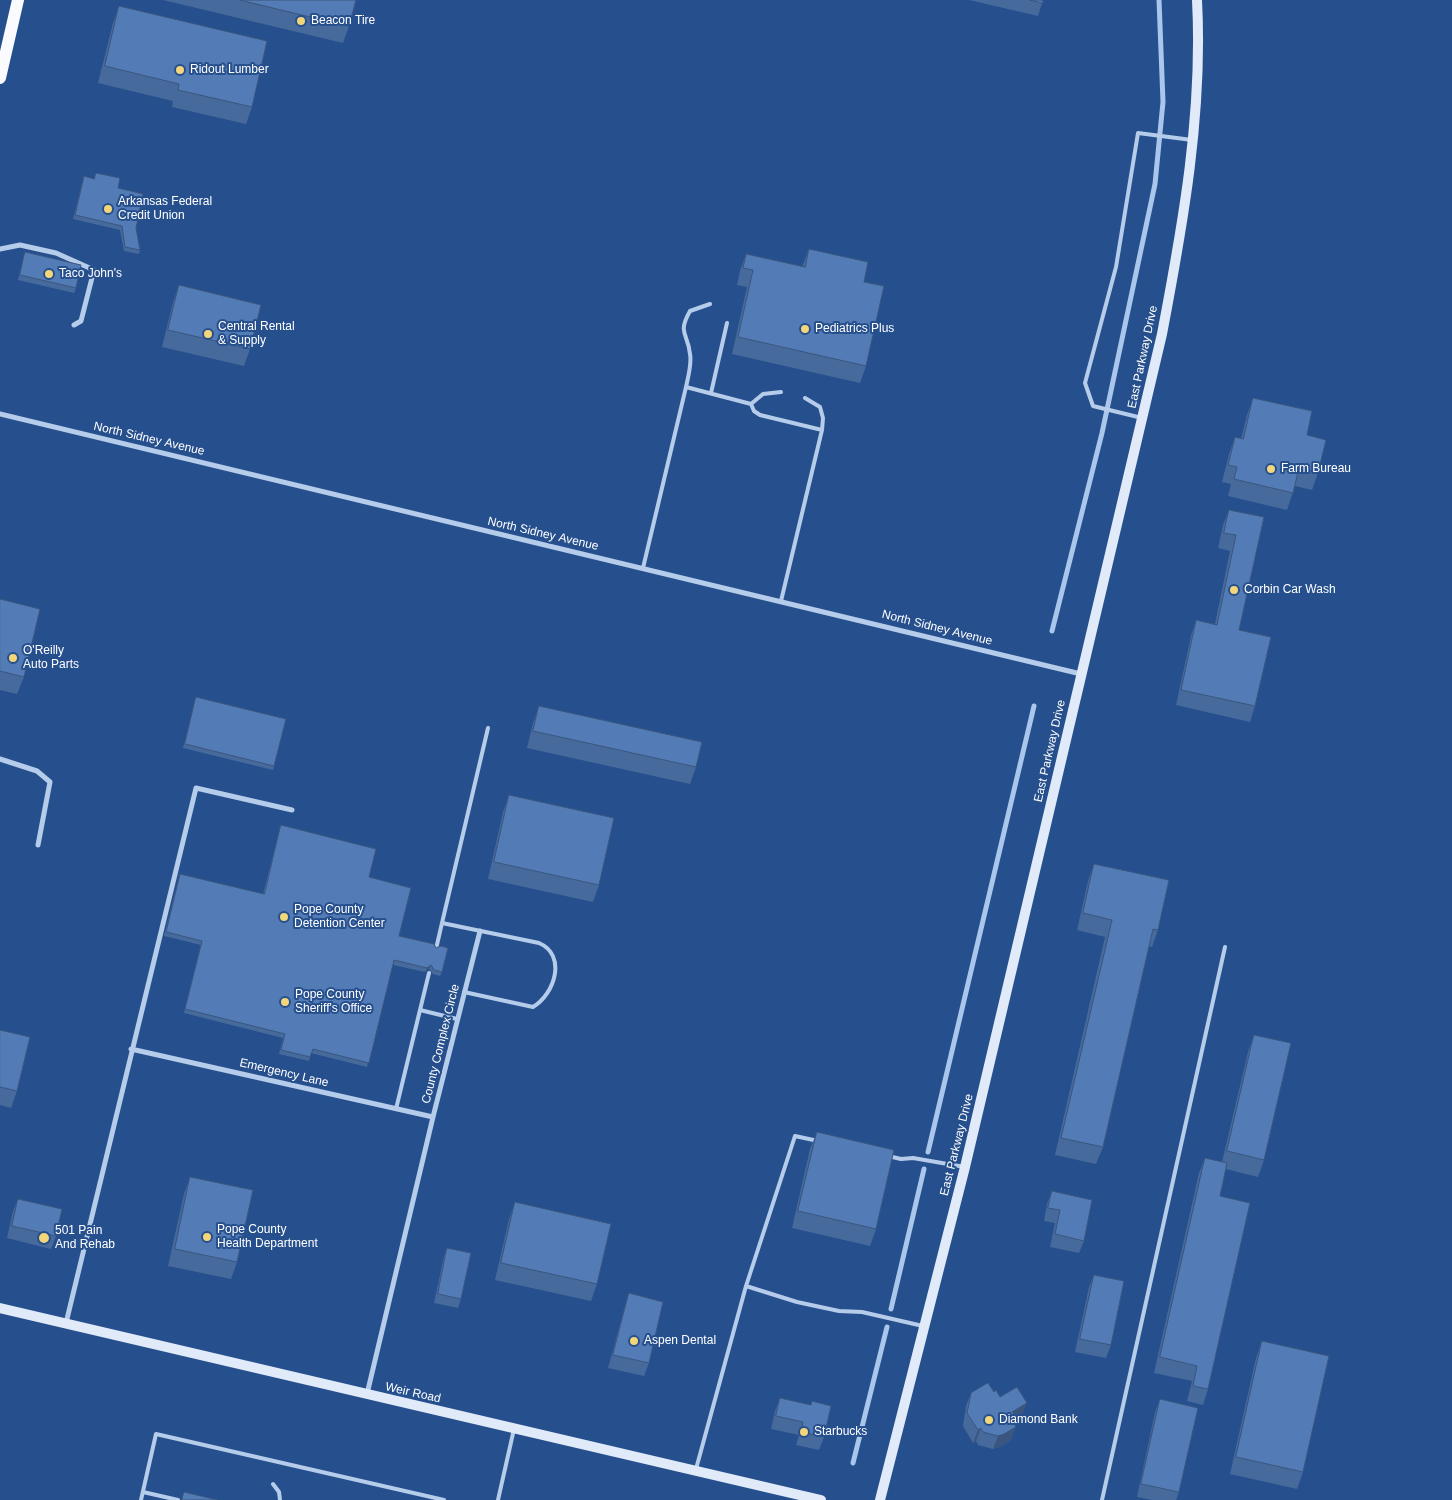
<!DOCTYPE html>
<html>
<head>
<meta charset="utf-8">
<style>
	body { margin:0 }
	canvas { display:block; background:#264f8d }
</style>
</head>
<body>
<canvas width="1452" height="1500"></canvas>
<script>
const ctx = document.querySelector('canvas').getContext('2d');
ctx.lineJoin = 'round';
function strokePath(path, color, width, dash) { ctx.strokeStyle = color; ctx.lineWidth = width; ctx.lineCap = dash ? 'butt' : 'round'; ctx.setLineDash(dash || []); ctx.stroke(path); }
function paint(path, color) { ctx.fillStyle = color; ctx.fill(path, 'evenodd'); }
function drawText(font, color, halo, rows, align = 'center') {
  ctx.font = font + ' Arial,sans-serif'; ctx.lineWidth = 4; ctx.setLineDash([]); ctx.textBaseline = 'middle'; ctx.strokeStyle = halo; ctx.fillStyle = color; for (const [text, x, y, turn = 0] of rows) {
    ctx.save(); ctx.translate(x, y); ctx.rotate((+turn || 0) * Math.PI / 180); ctx.textAlign = isNaN(turn) ? turn : align; if (halo) ctx.strokeText(text, 0, 0); ctx.fillText(text, 0, 0); ctx.restore();
  }
}
strokePath(new Path2D(`
	M1052,631L1102,433L1155,184L1163,102L1159,0
	M928,1152L1034,706
	M891,1309L924,1169
	M853,1463L887,1327`), '#aac6eb', 5);
strokePath(new Path2D(`
	M686,387C688,377 692,364 690,354C688,333 677,334 690,311L710,304
	M711,393L727,323
	M751,404L754,411L760,415L822,430
	M1142,418L1093,406L1085,383L1116,267L1138,133L1192,140
	M643,568L686,387L751,404L763,394L781,392
	M781,601L822,430L823,418L820,407L805,398
	M436,949L442,923
	M429,973L420,1010L457,1019
	M464,992L533,1007C555,994 567,955 539,943L442,923L488,728
	M396,1109L420,1010
	M888,1156L901,1159L913,1158L965,1167
	M746,1286L797,1302L839,1311L862,1312L923,1326
	M696,1469L746,1286L795,1136L818,1141
	M273,1484L279,1492L280,1500
	M143,1492L178,1500
	M141,1500L156,1434L444,1500
	M498,1500L514,1429
	M1102,1500L1225,947`), '#b5ccea', 4);
strokePath(new Path2D(`
	M0,249L20,245L56,253L94,270L81,321L74,325
	M0,414L1081,674
	M0,759L37,771L50,782L38,845
	M131,1049L433,1117
	M66,1323L196,788L292,810
	M367,1394L433,1117L480,931`), '#b5ccea', 5);
strokePath(new Path2D(`
	M0,1308L821,1500
	M880,1500L965,1167L1162,334C1183,224 1203,113 1197,0`), '#e0eaf9', 10);
strokePath(new Path2D(`
	M0,78L18,0`), '#f9fbfe', 12);
paint(new Path2D(`
	M163,0H356L349,26L343,43Z
	M969,0H1043L1038,16Z
	M119,6L252,107L246,124L172,107L173,101L98,83L113,23Z
	M96,173L118,188L136,228L140,250L139,254L124,251L120,230L73,219L84,176L94,179Z
	M809,249L864,282L866,366L860,383L732,354L747,287L737,285L740,271L746,254L802,267Z
	M25,252L76,288L74,293L18,280Z
	M179,285L250,349L244,366L162,347L173,302Z
	M1253,398L1307,435L1318,473L1312,490L1295,486L1287,510L1228,496L1231,484L1222,482L1229,454L1235,437L1241,439L1247,415Z
	M1229,510L1264,517L1239,630L1255,706L1250,722L1176,705L1191,636L1196,620L1215,624L1230,551L1218,548L1223,525Z
	M0,599L24,677L17,694L0,690Z
	M196,697L274,766L273,770L183,748Z
	M539,706L696,767L690,784L527,748L533,723Z
	M509,795L599,885L593,902L488,879L503,812Z
	M281,825L369,877L399,936L442,972L440,976L433,974L429,969L425,972L393,965L367,1067L311,1053L309,1061L279,1054L283,1038L184,1013L201,945L164,936L180,874L263,894Z
	M1094,864L1158,930L1152,947L1149,946L1103,1147L1096,1164L1055,1155L1105,937L1077,930L1088,881Z
	M0,1030L17,1091L11,1108L0,1105Z
	M1254,1035L1264,1160L1258,1177L1226,1169L1220,1196L1208,1389L1203,1405L1187,1401L1192,1381L1154,1373L1199,1173L1205,1158L1222,1162L1248,1052Z
	M817,1132L876,1229L870,1246L792,1228L810,1149Z
	M190,1177L237,1262L231,1279L168,1266L184,1194Z
	M1052,1191L1084,1241L1079,1253L1050,1247L1055,1223L1044,1221L1047,1204Z
	M18,1199L56,1236L51,1249L7,1238L13,1211Z
	M515,1202L597,1284L591,1301L495,1280L509,1219Z
	M447,1248L461,1299L458,1308L434,1303L444,1256Z
	M1094,1275L1111,1345L1106,1358L1075,1352L1089,1287Z
	M629,1293L649,1363L644,1376L608,1368L625,1306Z
	M1262,1341L1303,1472L1297,1489L1230,1474L1256,1358Z
	M994,1392L1022,1416L1012,1421L1011,1440L999,1447L993,1449L978,1445L976,1441L973,1443L963,1426L966,1406L971,1393Z
	M780,1398L811,1405L812,1401L824,1437L819,1450L796,1445L799,1435L771,1429L775,1411Z
	M1160,1399L1179,1492L1176,1500H1152L1137,1497L1155,1412Z`), '#476a9c');
paint(new Path2D(`
	M431,965L429,969L425,972L427,968Z
	M1027,1403L1022,1416L1011,1423L1005,1430L1012,1412Z
	M1016,1427L1011,1440L999,1447L993,1449L998,1436Z
	M981,1428L976,1441L973,1443L978,1430Z`), '#3a567f');
const building = new Path2D(`
	M240,0H356L349,26Z
	M1030,0H1043V3Z
	M119,6L267,41L252,107L178,90L179,84L105,66Z
	M96,173L120,178L118,188L143,194L136,228L140,250L125,247L122,226L75,215L84,176L94,179Z
	M809,249L868,262L864,282L884,286L866,366L738,337L753,270L743,268L746,254L805,267Z
	M25,252L81,265L76,288L20,275Z
	M179,285L261,305L250,349L168,330Z
	M1253,398L1312,411L1307,435L1326,440L1318,473L1299,468L1293,493L1234,479L1237,467L1228,465L1235,437L1243,439Z
	M1229,510L1264,517L1239,630L1271,637L1255,706L1181,690L1196,620L1217,625L1236,535L1224,533Z
	M0,599L40,609L24,677L0,671Z
	M196,697L286,719L274,766L185,744Z
	M539,706L702,742L696,767L533,731Z
	M509,795L614,818L599,885L494,862Z
	M281,825L376,849L369,877L411,888L399,936L434,944L436,948L441,946L448,948L442,972L434,970L431,965L427,968L394,960L369,1063L313,1049L310,1057L281,1050L285,1034L185,1009L202,941L166,932L180,874L264,894Z
	M1094,864L1169,880L1158,930L1153,929L1103,1147L1061,1138L1112,920L1083,913Z
	M0,1030L30,1037L17,1091L0,1087Z
	M1254,1035L1291,1043L1264,1160L1227,1151Z
	M817,1132L894,1150L876,1229L798,1211Z
	M1205,1158L1227,1163L1220,1196L1250,1203L1208,1389L1193,1386L1197,1366L1160,1357Z
	M190,1177L253,1190L237,1262L175,1249Z
	M1052,1191L1092,1200L1084,1241L1055,1234L1060,1210L1048,1208Z
	M18,1199L62,1209L56,1236L12,1226Z
	M515,1202L611,1224L597,1284L501,1263Z
	M447,1248L471,1253L461,1299L438,1294Z
	M1094,1275L1124,1281L1111,1345L1080,1339Z
	M629,1293L663,1302L649,1363L613,1355Z
	M1262,1341L1329,1356L1303,1472L1236,1457Z
	M988,1383L994,1392L996,1390L1000,1397L1017,1387L1027,1403L1012,1412L1014,1414L1010,1417L1016,1427L1004,1434L998,1436L983,1432L981,1428L978,1430L967,1413L971,1393Z
	M780,1398L811,1405L812,1401L831,1406L824,1437L801,1432L803,1422L776,1416Z
	M1160,1399L1198,1408L1179,1492L1141,1484Z
	M184,1492L218,1500H182Z`);
paint(building, '#537bb5');
strokePath(building, '#3a567f', 1);
for (const [x, y, r, color] of [
	[301,21,5,"#f3d57a"],
	[180,70,5,"#f3d57a"],
	[108,209,5,"#f3d57a"],
	[49,274,5,"#f3d57a"],
	[805,329,5,"#f3d57a"],
	[208,334,5,"#f3d57a"],
	[1271,469,5,"#f3d57a"],
	[1234,590,5,"#f3d57a"],
	[13,658,5,"#f3d57a"],
	[284,917,5,"#f3d57a"],
	[285,1002,5,"#f3d57a"],
	[207,1237,5,"#f3d57a"],
	[44,1238,6,"#f3d57a"],
	[634,1341,5,"#f3d57a"],
	[989,1420,5,"#f3d57a"],
	[804,1432,5,"#f3d57a"]
]) { const dot = new Path2D(); dot.arc(x, y, r, 0, 2 * Math.PI); ctx.fillStyle = color; ctx.fill(dot); strokePath(dot, '#264f8d', 2); }
drawText('12px', '#fff', '#264f8d', [
	["Beacon Tire",311,21],
	["Ridout Lumber",190,70],
	["Arkansas Federal",118,202],
	["Credit Union",118,216],
	["Taco John's",59,274],
	["Central Rental",218,327],
	["& Supply",218,341],
	["Pediatrics Plus",815,329],
	["Farm Bureau",1281,469],
	["Corbin Car Wash",1244,590],
	["O'Reilly",23,651],
	["Auto Parts",23,665],
	["Pope County",294,910],
	["Detention Center",294,924],
	["Pope County",295,995],
	["Sheriff's Office",295,1009],
	["Pope County",217,1230],
	["Health Department",217,1244],
	["501 Pain",55,1231],
	["And Rehab",55,1245],
	["Aspen Dental",644,1341],
	["Diamond Bank",999,1420],
	["Starbucks",814,1432]
], 'left');
drawText('12px', '#fff', '#264f8d', [
	["East Parkway Drive",1143,357,-78],
	["North Sidney Avenue",149,439,13],
	["North Sidney Avenue",543,534,13],
	["North Sidney Avenue",937,628,14],
	["East Parkway Drive",1050,751,-77],
	["County Complex Circle",441,1044,-76],
	["Emergency Lane",284,1073,13],
	["East Parkway Drive",957,1145,-76],
	["Weir Road",413,1393,13]
]);
</script>
</body>
</html>
